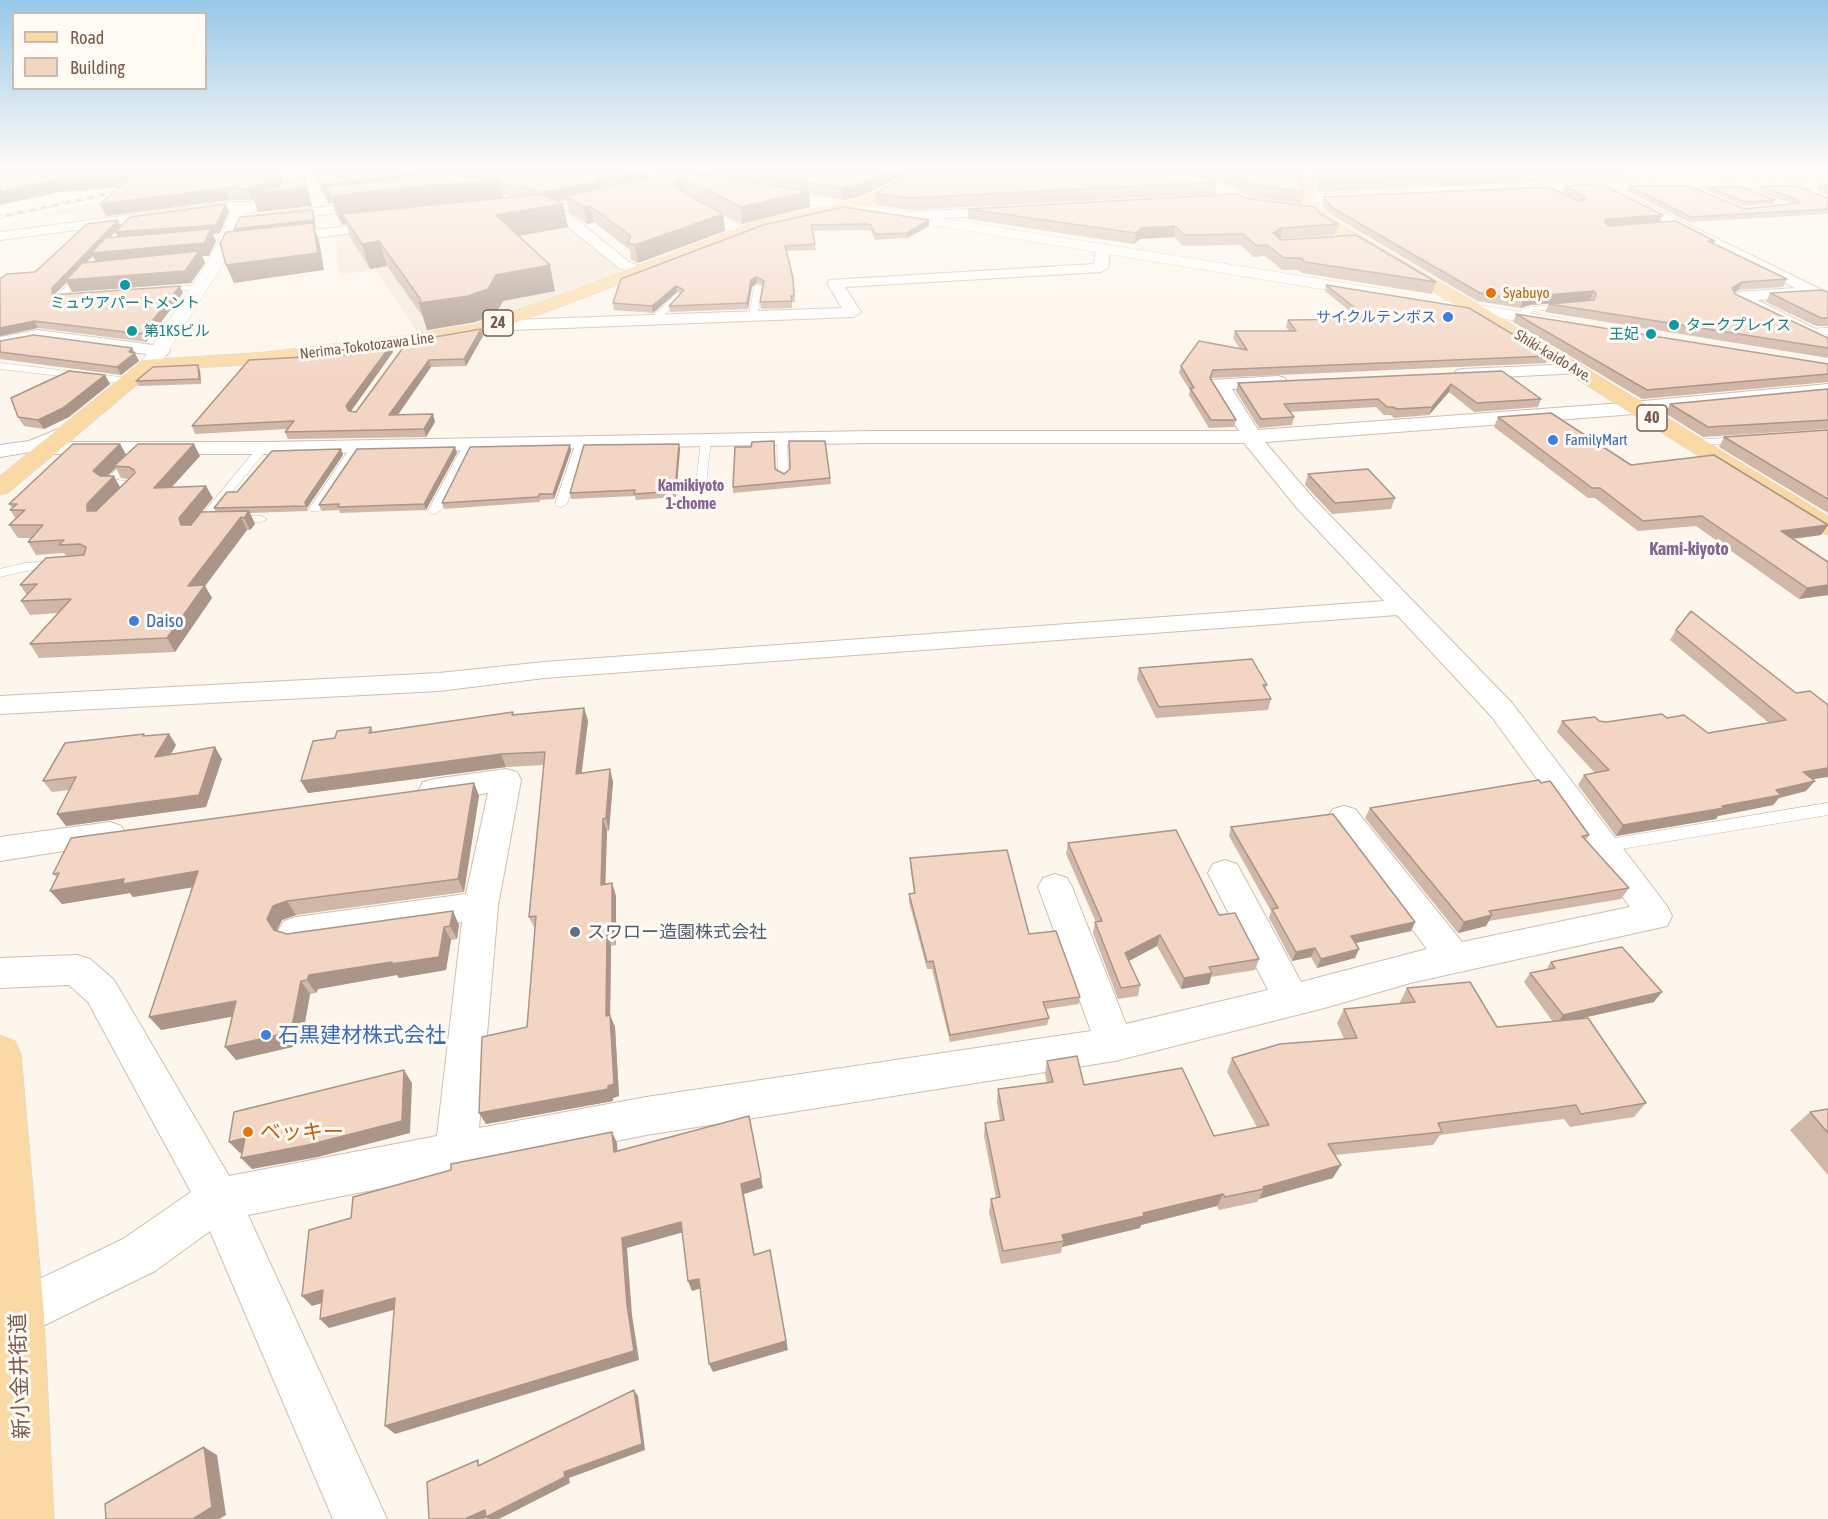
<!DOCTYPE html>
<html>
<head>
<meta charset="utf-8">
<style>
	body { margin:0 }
	#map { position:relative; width:1828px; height:1519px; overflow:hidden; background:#fdf6ec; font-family:"Asap Condensed",sans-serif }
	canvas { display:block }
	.legend { position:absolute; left:12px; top:12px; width:195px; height:78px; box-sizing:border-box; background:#fffaf3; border:2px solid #cabbb1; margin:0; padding:8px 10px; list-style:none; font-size:18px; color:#7a5c4d }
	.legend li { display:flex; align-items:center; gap:12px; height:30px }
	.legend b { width:30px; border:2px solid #cabbb1 }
</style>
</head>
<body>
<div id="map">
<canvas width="1828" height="1519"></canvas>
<ul class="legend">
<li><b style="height:8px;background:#fbd9a5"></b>Road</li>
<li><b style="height:16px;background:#f3d5c3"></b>Building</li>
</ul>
</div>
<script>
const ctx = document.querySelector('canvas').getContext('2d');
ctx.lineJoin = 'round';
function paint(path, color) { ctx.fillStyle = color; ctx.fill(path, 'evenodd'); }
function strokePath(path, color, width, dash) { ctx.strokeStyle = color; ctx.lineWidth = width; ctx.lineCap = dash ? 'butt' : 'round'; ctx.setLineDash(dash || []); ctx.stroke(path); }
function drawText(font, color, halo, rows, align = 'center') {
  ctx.font = font + ' "Asap Condensed","Noto Sans JP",sans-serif'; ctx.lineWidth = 6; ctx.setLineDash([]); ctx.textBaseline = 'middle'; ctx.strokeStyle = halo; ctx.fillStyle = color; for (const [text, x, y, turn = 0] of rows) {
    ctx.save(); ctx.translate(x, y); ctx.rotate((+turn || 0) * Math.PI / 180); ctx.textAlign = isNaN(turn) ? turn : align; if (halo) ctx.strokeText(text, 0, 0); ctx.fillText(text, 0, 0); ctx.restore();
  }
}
paint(new Path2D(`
	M555,215L619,266L621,269L618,272L489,320L419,334L375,270L339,275L335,234Z`), '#f5e8da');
paint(new Path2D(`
	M135,193L174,206L192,205L200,208L74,224L75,213L45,217L39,214Z`), '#efe9e4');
const lane = new Path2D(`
	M287,172L330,183L331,184L328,186L285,175Z
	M1756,191L1794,206L1795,207L1776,209V207L1783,206L1754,194Z
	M80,271L87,273L67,295H77V299L57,300V296Z
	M200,285H203V289L161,292L157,290L161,288Z
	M758,285L762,287L757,317L753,319L749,317L754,287Z
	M676,294L683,296L656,323H650V319Z
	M1566,304H1569V308L1533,311L1523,319L1519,317L1521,310L1531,307Z
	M1828,328V334L1810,335L1806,332L1810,329Z
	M0,363L128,378L133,381L128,384L0,369Z
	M782,436L787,439L788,475L783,478L778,475L777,439Z
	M706,437L711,440L705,494L700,497L695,494L701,440Z
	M1741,437L1745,438V442L1693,446L1688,443L1693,440Z
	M577,440L586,442L567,504L561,507L557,506L555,504Z
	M465,442L474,444L440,511L434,514L430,513L428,511Z
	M353,444L362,446L319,511H311L309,509Z
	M259,446L268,448L202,528H194V524Z
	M134,455L138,456V460L116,480L139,482L140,484L133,492H125L124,490L126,487L103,485V481Z
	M234,516H261L267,519L261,522L230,521V517Z
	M59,561L63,562V568L25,571L0,577V569L25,563Z
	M1828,803V815L1603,852L1597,850L1595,846L1597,842L1603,840Z`);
const street = new Path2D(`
	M367,170H387L385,173L290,199L284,195L286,192Z
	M1678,179L1828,180V188L1678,187L1510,194L1504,190L1510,186Z
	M1363,192L1369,196L1367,199L1307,203L1301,199L1307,195Z
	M1626,194L1820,289L1822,292L1820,295L1814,297L1757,300L1828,335V347L1732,300L1730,297L1738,292L1795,288L1621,201L1620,198Z
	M688,197L745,228L747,231L745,234H735L683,204L682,201L683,198Z
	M375,201L381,205L380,208L271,221L264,217L271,213Z
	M527,201L566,211L629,262L643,267L645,270L638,274L619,268L556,217L522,208L521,205Z
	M230,202H250L256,206L250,210H230L0,240V232Z
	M1008,207L1015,211L1013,214L909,220L902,216L909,212Z
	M386,221L391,222L393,225L391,228L276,243L269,239L276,235Z
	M1103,243L1110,247L1108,268L1101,272L845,287L861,312L853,317L512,330L494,327L492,323L500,318L512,320L842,308L827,283L830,280L1094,264L1096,247Z
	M38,330L161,346L167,347L170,351L167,355L161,356L38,340L0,347V337Z
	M1574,364L1580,365L1583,369L1580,373L1463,379L1457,378L1454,374L1457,370L1463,369Z
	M1278,376L1285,378L1287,382L1285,386L1232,389L1258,430L1622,403L1828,384V396L1622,415L1265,442L1313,498L1512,703L1667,906L1672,916L1667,926L1410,983L1328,1007L1115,1061L646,1135L248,1215L387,1519H333L210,1231L155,1271L0,1347V1298L123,1239L191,1192L88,1002L69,985L0,988V958L77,955L90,959L114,980L229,1176L437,1136L462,922L296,945L284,941L278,931L284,921L296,917L466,894L488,793L434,801L423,798L419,790L423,782L434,779L506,769L517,772L521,780L498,906L479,1128L646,1097L1091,1031L1038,887L1043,878L1055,874L1067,878L1072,887L1126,1024L1268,990L1208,873L1213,864L1225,860L1237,864L1301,982L1427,949L1333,825L1328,817L1333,809L1344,806L1355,809L1462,942L1630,907L1492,717L1397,615L544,678L439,691L0,714V696L439,673L544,662L1384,601L1297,508L1244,443H871L267,454H51L42,450L0,457V445L29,441L66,426L73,428L76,432L73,436L61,442H267L871,431H1239L1210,384L1212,380Z
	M110,822L121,826L126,834L121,842L0,861V837Z`);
const secondary = new Path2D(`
	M602,170H633L698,181L705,185L698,189L608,174Z
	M1175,170H1191L1241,196L1274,204L1276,207L1269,211L1231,202Z
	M767,190L1376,288L1382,289L1385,293L1382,297L1376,298L762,197L760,194Z
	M290,191L295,192L297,195L295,198L245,214L226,259L160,364L157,368H143L140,364L210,259L234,208Z
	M1448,300L1560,318L1566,319L1569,323L1566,327L1560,328L1442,309L1439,305L1442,301Z`);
const primary = new Path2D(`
	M922,170H939L871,204L763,229L566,305L486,333L408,347L267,364L155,370L8,493L0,495V476L143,360L267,352L408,335L476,324L554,297L754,222L862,198Z
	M1303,170H1317L1314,197L1328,216L1581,365L1828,516V535L1819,532L1567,373L1318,222L1300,197Z
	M0,1035L15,1041L21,1054L44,1315L54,1519H0Z`);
strokePath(lane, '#d1beb0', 1);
strokePath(street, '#d1beb0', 2);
strokePath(secondary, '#d6c0b0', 1);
strokePath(primary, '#dad1cd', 1);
paint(lane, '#fff');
paint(street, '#fff');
paint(secondary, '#fff');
paint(primary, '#fbd9a5');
const rail = new Path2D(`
	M0,217L130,189`);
strokePath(rail, '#b9a8c9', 3);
strokePath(rail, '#fffaf3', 2, [6]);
paint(new Path2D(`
	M0,170H284L274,175L282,178L284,183L310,196L312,206L258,212L254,200H230L106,216L100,204L118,187L60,192Z
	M309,170H639L648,179L673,173L651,170H916L861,196L844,200L810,194V207L742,224L723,214L725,231L638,263L631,260L630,250L594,222L587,224L569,212L566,200L558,201L568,227L518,236L555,291L503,301L495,315L475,322L427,330L423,317L387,266L370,269L350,237L346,224L342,225L336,215L332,203L329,204L322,193L316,177L311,176ZM601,186L608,187L598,189ZM501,195L511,197L502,198Z
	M1197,170H1302L1300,185L1305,192L1302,204L1251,197Z
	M1319,170H1627L1624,178L1317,192Z
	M1217,182L1215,194L909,210L875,205V193Z
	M1828,185V195L1817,190L1819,186Z
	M1565,186L1660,222L1715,241L1714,244L1787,279L1783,287L1738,290L1734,292L1735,294L1828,338V358L1545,312L1549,304L1590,300L1531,305L1520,308L1477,301L1330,214L1322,205L1324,197L1562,193Z
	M1629,186L1745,209L1793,204L1758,191L1761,186L1828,198V214L1689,222L1627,191Z
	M1709,187L1775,200L1773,204L1743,206L1708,191Z
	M1244,198L1319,213L1338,224L1335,235L1280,239L1436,282L1432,294L1302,273L1298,270H1282L1265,256L1254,257L1240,245L1183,246L1174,237L1140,239L1134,244L1126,243L968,219V209Z
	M226,204L229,212L220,233L213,234L216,241L209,256H202L205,263L191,283L72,292L67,282L55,294L183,293L146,342L38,328L0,336V279L35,272L121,226ZM115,232L118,237L110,238ZM93,256L96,261L86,262Z
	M929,220V226L907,238L875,240L871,231L866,230L812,231L816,250L786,251L793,278L795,302H792V308L761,309L760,302L763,286L757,283L752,287L748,309L670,312L669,306L681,294L677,292L653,313L614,310L613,303L763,225Z
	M1326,285L1549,356L1546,363L1212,378L1211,380L1236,420L1234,427L1209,428L1189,395L1190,390L1179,373L1181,366L1240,349L1233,338L1235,331H1289L1286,327L1288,320L1359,319L1325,291Z
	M1828,292V326H1816L1766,302L1770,293Z
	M1516,314L1828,364V382L1642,399L1513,322Z
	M483,336L466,366L431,367L398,415L435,422L426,437L288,439L285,432L287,429L195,434L192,426L393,352L351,411L356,412L405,345Z
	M0,341L132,348L139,361L121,375L0,359Z
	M200,370L201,384L139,386L136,381Z
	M1502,371L1541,399L1538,407L1474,412L1449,392L1429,415L1394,418L1391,415H1384L1376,407L1290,412L1294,417L1292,425L1259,428L1236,391L1238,383Z
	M110,384L69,417L44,429L24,426L18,417Z
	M1828,389V429L1703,437L1665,413L1670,404Z
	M1498,417L1631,465L1828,525L1821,535L1793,539L1828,562V595L1799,599L1696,526L1638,531L1595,498H1588L1494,427Z
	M1828,430V513L1719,447L1724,437Z
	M120,444L126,455L200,456L172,487L213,498L199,515L216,512L214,508L237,492L341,449L343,455L307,508L308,511L250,513L255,524L250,530H247L205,586L212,598L175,652L39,658L30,644L58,613L30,615L21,601L27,595L20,585L66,556L64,553L36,555L28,542L31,538H18L9,525L16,519L10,510L12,508L9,504ZM116,468L121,478L129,479L120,488L107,476Z
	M570,445L571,451L554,499L540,500V502L444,509L442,503Z
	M680,449L676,497L636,500L635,496L571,499L570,493Z
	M457,453L426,510L340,513L339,510L322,511L319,505Z
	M776,470L784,474L830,478L831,484L733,493V487Z
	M1308,474L1395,498L1391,509L1332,514L1305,485Z
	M1676,630L1796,693L1813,779L1806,791L1779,798L1773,805L1718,816L1716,819L1616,836L1578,785L1584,775L1595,773L1557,732L1562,721L1606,722L1667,718L1708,733L1769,723L1670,640Z
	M1139,668L1267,685L1265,689L1271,699L1268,710L1156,718L1137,679Z
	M584,708L588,721L581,773L610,769L613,782L609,831H607L605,884L612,883L616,896V945L611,946L610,1015L615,1027L619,1096L613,1098V1101L486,1124L527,1027L535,929L529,917L544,765L506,767L308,793L301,781L371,727L373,732L513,712L514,715Z
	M144,734L145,736L169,734L176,745L171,754L222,759L206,807L66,826L57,814L69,790L52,792L43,781Z
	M474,783L479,796L464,892L296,915L282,920L277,931L287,934L459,925L457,939L451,940L446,970L399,978L397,975L318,989L316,993L310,994L301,1045L236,1060L225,1047L232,1016L161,1030L192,887L133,897L130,893L62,904L57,878L53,874Z
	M1370,808L1589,835L1586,840L1629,888L1621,899L1489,921L1486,926L1458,933L1365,818Z
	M1231,827L1415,922L1411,931L1355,943L1359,949L1355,958L1317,968L1311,957L1292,961L1269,918L1271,911L1229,836Z
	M1068,843L1219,915L1259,959L1255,970L1211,977L1209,984L1181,989L1157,946L1129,961L1140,985L1138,996L1118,999L1093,933L1095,922H1096L1066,854Z
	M910,858L1029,934L1080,997L1079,1004L1046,1009L1049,1018L1047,1025L950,1042L932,969H927L909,902V894L914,893L910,866Z
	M1551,962L1654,1002L1577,1019L1646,1103L1634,1117L1570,1127L1564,1119L1440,1135L1433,1145L1335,1155L1333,1178L1259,1199L1257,1202L1219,1210L1217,1206L1141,1225L1140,1228L1062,1247L1061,1253L1001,1264L989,1212L991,1199L996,1198L984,1136L985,1123L1000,1121L997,1102L998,1089L1047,1083L1045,1074L1047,1061L1084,1085L1214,1136L1257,1127L1227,1072L1232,1058L1344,1039L1337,1023L1344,1009L1400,1004V1002L1407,988L1497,1027L1553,1022L1524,982L1530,973L1546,970Z
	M1828,1109V1175L1790,1130L1810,1112Z`), '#d1b7a8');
paint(new Path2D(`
	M263,170H284L267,178Z
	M892,170H916L861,196L844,200L843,188Z
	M647,171L649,182L619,189L617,177Z
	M412,172L417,187L498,180L505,208L342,214L346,224L342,225L332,196L326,187L332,203L329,204L322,185Z
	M599,174L601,186L598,189L565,196L566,200L547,204L544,192L595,178Z
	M133,175L138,186L60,192L0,205V192L54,180Z
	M681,177L683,193L676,198L674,182Z
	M282,178L286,190L304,178L310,196L312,206L258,212L254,200H252L247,189Z
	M225,188L230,200L106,216L100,204Z
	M809,191L810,207L742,224L741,207Z
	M226,204L229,212L220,233L213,234L216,241L209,256H202L205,263L191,283L72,292L67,282L55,294L52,295V288L118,220L121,227ZM115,232L119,240L96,253ZM93,256L97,265L70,279Z
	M563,204L568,227L501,239L496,215Z
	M590,206L594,222L587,224L584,207Z
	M312,210L314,217L316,228H314L319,240L324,270L234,283L226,265L238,237L234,229Z
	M723,214L725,231L638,263L635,245Z
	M1663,215L1660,222L1603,227L1606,219Z
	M929,220V226L907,238V233Z
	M1175,226L1174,237L1140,239L1134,244L1136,233L1141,228Z
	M1282,228L1280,239L1273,233Z
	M379,241L387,266L370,269L362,244Z
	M550,265L555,291L503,301L495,315L475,322L427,330L419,303L496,275Z
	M756,277L757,283L752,287L748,309L747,303L751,280Z
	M1742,282L1738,290L1728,297L1732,288Z
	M180,286L183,293L146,342L142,334Z
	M676,286L677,292L653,313L652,306Z
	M1594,291L1590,300L1531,305L1520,308L1523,300L1534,296Z
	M34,321L38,328L0,336V328Z
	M481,329L483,336L466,366L464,359Z
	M391,345L393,352L349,414L346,406Z
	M132,348L139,361L121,375L117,367Z
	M429,360L431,367L392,423L389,415Z
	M198,365L200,370L201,384L199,379Z
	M105,375L110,384L69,417L44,429L38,420Z
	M1451,384L1449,392L1429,415L1432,407Z
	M433,414L435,422L426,437L424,429Z
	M120,444L127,456L114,466L116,468L100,483L93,471Z
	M194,444L200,456L160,500L154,488Z
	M679,444L680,449L676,497L675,491Z
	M570,445L571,451L554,499L553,494Z
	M455,447L457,453L426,510L424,504Z
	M341,449L343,455L307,508L308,511L305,502Z
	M114,476L121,489L94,516L87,511V504Z
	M206,486L213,498L186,531L181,525L179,518Z
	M249,511L255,524L250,530L244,518Z
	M241,517L247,530L205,586L212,598L175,652L167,638L188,586Z
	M1828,525L1821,535L1774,541L1781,531Z
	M1828,585V595L1799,599L1807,588Z
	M584,708L588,721L580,787L576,774Z
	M169,734L176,745L163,768L155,757Z
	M215,747L222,759L206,807L66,826L57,814Z
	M501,754L506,767L308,793L301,781Z
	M1828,768V777L1795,782L1803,772Z
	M610,769L613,782L609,831L606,818Z
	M1815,781L1806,791L1779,798L1773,805L1718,816L1716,819L1616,836L1623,825L1722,806L1776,790Z
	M474,783L479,796L464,892L458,879Z
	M603,819L607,831L605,897L601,885Z
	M198,871L207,885L133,897L130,893L62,904L50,891L124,879Z
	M612,883L616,896V945L612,932Z
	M287,901L296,915L282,920L276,932L267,919L273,906Z
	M453,911L459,925L457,939L450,926Z
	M1492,915L1486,926L1458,933L1464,922Z
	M1415,922L1411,931L1347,945L1351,936Z
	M444,927L451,940L446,970L399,978L397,975L318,989L316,993L307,980L309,975Z
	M607,933L611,946L610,1028L606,1016Z
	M1160,935L1157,946L1123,964L1125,953Z
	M1315,948L1311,957L1292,961L1296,952Z
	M1359,949L1355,958L1317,968L1321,959Z
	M1212,973L1209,984L1181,989L1184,978Z
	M301,981L310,994L301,1045L236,1060L225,1047Z
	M1662,992L1654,1002L1556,1024L1563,1015Z
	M236,1001L246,1014L161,1030L149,1017Z
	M610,1015L615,1027L619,1096L613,1098V1101L486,1124L479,1113Z
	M404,1070L412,1083L410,1133L318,1157L252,1169L241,1158Z
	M749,1116L763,1188L744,1194L756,1265L741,1184Z
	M612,1132L617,1143L618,1162L614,1152Z
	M245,1138L255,1149L240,1153L229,1142Z
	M1341,1165L1333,1178L1259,1199L1264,1189L1263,1187Z
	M1223,1194L1217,1206L1141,1225L1140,1228L1062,1247L1064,1241L1062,1235L1143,1213Z
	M681,1222L684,1232L627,1248L632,1315L639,1360L395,1434L385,1426L627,1305L622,1238Z
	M770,1250L788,1350L713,1372L709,1364Z
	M699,1279L702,1288L692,1291L688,1281Z
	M323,1290L332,1300L312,1306L302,1296Z
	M395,1298L404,1307L329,1328L320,1319Z
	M634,1390L638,1396L645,1450L569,1478L570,1483L499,1519H488L486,1518L483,1519H465L564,1472Z
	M204,1447L217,1455L226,1515L219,1519H193Z`), '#aa9588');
const building = new Path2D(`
	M0,170H263L282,178L247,189L225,188L100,204L133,175L54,180L0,192Z
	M331,170H401L412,172L398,176L322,185L315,174Z
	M428,170H445L498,180L391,189L332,196L326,187L397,179Z
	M445,170H639L647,171L617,177L599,174L595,178L596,182L544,192L499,183L498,180Z
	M723,170H892L861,184L843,188Z
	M921,170H1193L1217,182L909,198L875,193Z
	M1222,170H1302L1300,185L1305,192L1253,185Z
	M1320,170H1563L1320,181Z
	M680,172L809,191L741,207L681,177L674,182L676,188L723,214L635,245L628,243L631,236L590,206L584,207L565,196Z
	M304,178L306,187L251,194L290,182Z
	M1602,184L1663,215L1606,219L1605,223L1609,226L1676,221L1715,241H1708L1787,279L1742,282L1732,288L1735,294L1828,338V348L1549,304L1594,300L1596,294L1594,291L1534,296L1523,300L1480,293L1331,207L1324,197L1548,187L1579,201L1586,199L1585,196L1565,186Z
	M1828,185V189L1819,186Z
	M1629,186H1689L1745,209L1799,203L1798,200L1761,186H1797L1828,198V209L1691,217Z
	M1709,187H1742L1775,200L1745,202Z
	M542,194L563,204L496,215L550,265L496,275L488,289L468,296L419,303L421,300L379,241L362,244L342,214Z
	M1237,194L1244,198L1315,207L1319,213L1338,224L1282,228L1273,233L1281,240L1356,235L1436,282L1305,262L1301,258H1284L1267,245L1257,246L1243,234L1185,235L1175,226L1141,228L1136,233L1128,232L968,209Z
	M226,204L216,225L115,232L130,217Z
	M844,207L929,220L907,233L875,234L871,225L866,224L811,225L815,244L785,246L793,278L794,296H791L792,301L760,302L764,281L756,277L751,280L747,303L669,306L684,290L676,286L652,306L613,303L621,279L763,225Z
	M312,210L314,220L234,229L240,217Z
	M118,220L52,288V295L180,286L142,334L34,321L0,328V279L7,274L35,272L87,224Z
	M313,223L318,253L226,265L220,243L226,232Z
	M211,229L204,243L91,253L105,238Z
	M199,251L185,271L66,280L82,263Z
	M1326,285L1469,308L1549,356L1213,370L1210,378L1236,420H1211L1190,388H1194L1181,366L1199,341L1247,350L1235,331H1296L1288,320L1369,319Z
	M1822,290L1828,292V318H1821L1770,293Z
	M1516,314L1828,364V374L1647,390Z
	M481,329L464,359L429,360L389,415L433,414L424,429L285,432L294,421L192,426L249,360L361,354L367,347L391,345L346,406L349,411L356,412L405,345H409L412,341Z
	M34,335L132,348L129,352L135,353L117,367L0,352V341Z
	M198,365L199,379L136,381L153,367Z
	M69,371L105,375L63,408L38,420L18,417L11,398Z
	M1502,371L1541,399L1477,403L1451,384L1432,407L1397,409L1393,407H1387L1378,399L1284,404L1294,417L1261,419L1238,383Z
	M1828,389V420L1708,427L1670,404Z
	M1551,413L1631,465L1714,455L1828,525L1781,531L1828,562V585L1807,588L1702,516L1643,521L1600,488H1592L1498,417Z
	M1828,430V499L1724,437Z
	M774,441L775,469L784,474L790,469L789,441H825L830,478L733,487L735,447H751L752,442Z
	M73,444H120L93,471L100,476H114L87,504V511H96L135,473L134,470L129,467L114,466L138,444H194L154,488L206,486L179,518L181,525H191L201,512L249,511L244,518L241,517L188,586L205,585L167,638L30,644L71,599L21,601L37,584L20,585L46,558L84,555L86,547L80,544L59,545L64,540L28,542L43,525H9L25,510H10L17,504H9Z
	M679,444L675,491L634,494L635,490L570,493L584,445Z
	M570,445L553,494H539L538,497L442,503L470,447Z
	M455,447L424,504L338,507L339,504L319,505L357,449Z
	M341,449L305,502L306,506L214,508L227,492H237L272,451Z
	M1368,469L1395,498L1335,503L1308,474Z
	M1691,611L1796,693L1810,691L1828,705V768L1803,772L1815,781L1776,790L1781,795L1722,806L1724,808L1623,825L1584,775L1609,770L1562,721L1595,717L1599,721L1606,722L1662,714L1667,718L1684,715L1708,733L1786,720L1676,630Z
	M1252,659L1267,685H1263L1271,699L1159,707L1139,668Z
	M584,708L576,774L610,769L606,818L603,819L601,885L612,883V932L607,933L606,1016L610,1015L614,1084L608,1086V1089L479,1113L482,1037L527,1027L536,916L529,917L545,752L501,754L301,781L313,741L335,738L337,731L371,727L369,733L513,712L512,715Z
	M144,734L143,736L169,734L155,757L215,747L199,795L57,814L76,777L43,781L65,743Z
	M1539,780L1541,783L1550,781L1589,835L1582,836L1629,888L1489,911L1492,915L1464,922L1370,808Z
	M474,783L458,879L287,901L273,906L267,919L274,930L287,934L453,911L450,926L444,927L439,957L391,964L392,962L309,975L307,980L301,981L291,1032L225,1047L236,1001L149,1017L198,871L123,884L124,879L50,891L59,873L53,874L71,838Z
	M1333,814L1415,922L1351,936L1359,949L1321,959L1315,948L1296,952L1272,909L1278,908L1231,827Z
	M1176,830L1219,915L1235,913L1259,959L1209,967L1212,973L1184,978L1160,935L1125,953L1140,985L1121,988L1095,922L1102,921L1068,843Z
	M1007,850L1029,934L1056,931L1080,997L1043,1002L1049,1018L950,1035L933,961L927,962L909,894L915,893L910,858Z
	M1622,947L1662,992L1563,1015L1530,973L1555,968L1551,962Z
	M1470,982L1497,1027L1588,1018L1646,1103L1581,1114L1576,1105L1438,1123L1442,1132L1328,1144L1341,1165L1263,1187L1264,1189L1225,1197L1223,1194L1143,1213L1144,1216L1062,1235L1064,1241L1003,1251L991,1199L1000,1197L985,1123L1004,1120L998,1089L1053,1082L1047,1061L1077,1056L1084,1085L1182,1068L1214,1136L1269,1125L1232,1058L1280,1044L1357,1038L1344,1009L1415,1002L1407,988Z
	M404,1070L402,1121L308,1145L241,1158L245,1138L229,1142L234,1112Z
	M1828,1109V1133L1810,1112Z
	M749,1116L761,1178L741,1184L754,1255L770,1250L786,1341L709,1364L699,1279L688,1281L681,1222L622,1238L627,1305L634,1351L385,1426L395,1298L320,1319L323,1290L302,1296L309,1230L351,1218L353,1197L451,1170V1164L612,1132L614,1152Z
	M634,1390L642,1444L564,1472L565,1477L486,1517L485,1510L465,1519H429L427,1482L478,1460V1466Z
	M204,1447L212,1507L193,1519H106L105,1504Z`);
paint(building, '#f3d5c3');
strokePath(building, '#aa9588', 1.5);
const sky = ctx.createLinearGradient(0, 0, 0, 383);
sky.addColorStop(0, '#97c7e8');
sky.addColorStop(0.44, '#fefbf6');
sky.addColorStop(1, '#fefbf600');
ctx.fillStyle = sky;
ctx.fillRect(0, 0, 1828, 383);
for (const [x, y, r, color] of [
	[125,285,6,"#0f9aa8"],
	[1491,293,6,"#e8710a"],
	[1448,317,6,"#3f7fe0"],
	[1674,325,6,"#0f9aa8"],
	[132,331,6,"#0f9aa8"],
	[1651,334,6,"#0f9aa8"],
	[1553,440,6,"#3f7fe0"],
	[134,621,6,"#3f7fe0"],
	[575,932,6,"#5c6f8a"],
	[266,1035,6,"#3f7fe0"],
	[248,1132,6,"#e8710a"]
]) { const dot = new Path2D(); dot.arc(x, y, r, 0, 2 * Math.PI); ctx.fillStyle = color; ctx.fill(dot); strokePath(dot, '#fffaf3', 2); }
drawText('15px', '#c56008', '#fffaf3', [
	["Syabuyo",1503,293]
], 'left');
drawText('15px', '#0d838f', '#fffaf3', [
	["ミュウアパートメント",125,303,"center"],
	["タークプレイス",1686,325],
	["第1KSビル",144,331],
	["王妃",1639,334,"right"]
], 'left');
drawText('15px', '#366cbe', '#fffaf3', [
	["サイクルテンボス",1436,317],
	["FamilyMart",1565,440,"left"]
], 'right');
drawText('15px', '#7a5c4d', '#fffaf3', [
	["Nerima-Tokotozawa Line",367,346,-7],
	["Shiki-kaido Ave.",1553,356,31]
]);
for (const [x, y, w] of [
	[498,323,30],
	[1652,418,30]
]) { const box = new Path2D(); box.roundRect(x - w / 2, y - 13, w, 26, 4.5); ctx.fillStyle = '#fffaf3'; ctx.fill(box); strokePath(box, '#7a5c4d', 1.5); }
drawText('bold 16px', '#7a5c4d', null, [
	["24",498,323],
	["40",1652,418]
]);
drawText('bold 16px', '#846695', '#fffaf3', [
	["Kamikiyoto",691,486],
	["1-chome",691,504]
]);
drawText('bold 18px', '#846695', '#fffaf3', [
	["Kami-kiyoto",1689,549]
]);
drawText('18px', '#366cbe', '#fffaf3', [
	["Daiso",146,621]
], 'left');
drawText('18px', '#4e5e75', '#fffaf3', [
	["スワロー造園株式会社",587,932]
], 'left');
drawText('21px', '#366cbe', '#fffaf3', [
	["石黒建材株式会社",278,1035]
], 'left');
drawText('21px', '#c56008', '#fffaf3', [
	["ベッキー",260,1132]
], 'left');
drawText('21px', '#7a5c4d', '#fffaf3', [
	["新小金井街道",20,1376,-92]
]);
</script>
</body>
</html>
